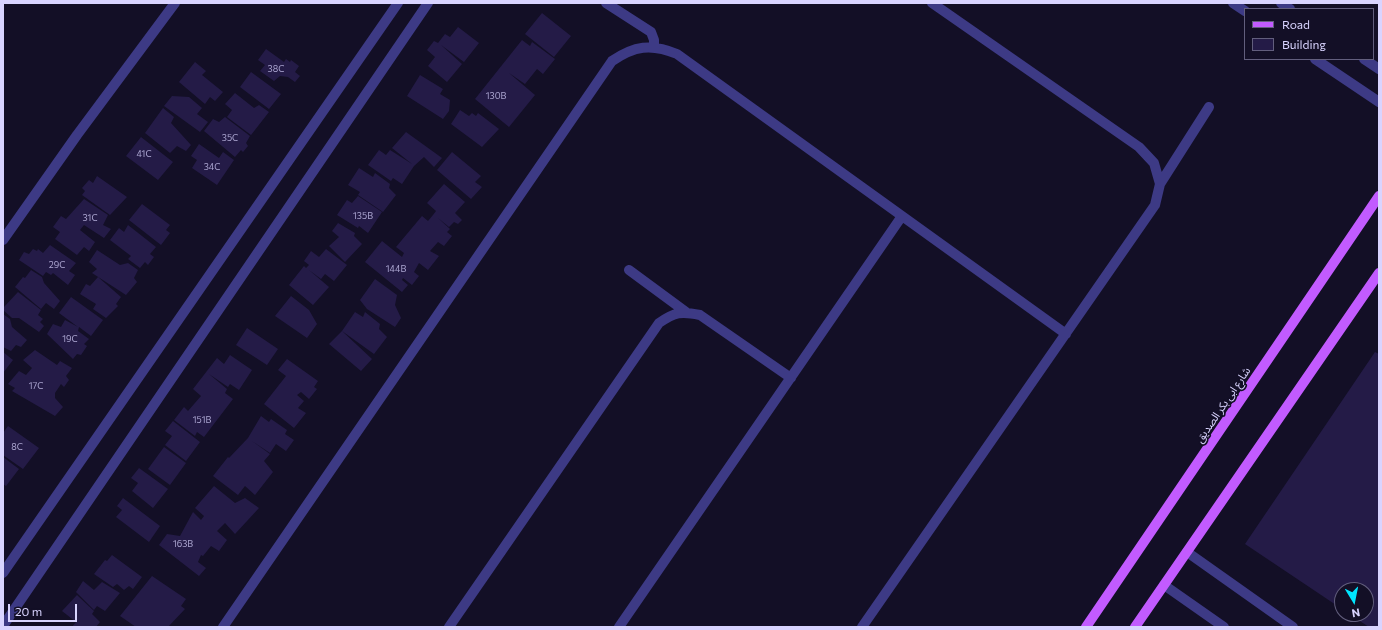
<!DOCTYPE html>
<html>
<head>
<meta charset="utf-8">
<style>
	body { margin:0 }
	#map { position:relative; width:1382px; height:630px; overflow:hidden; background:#130f26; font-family:Commissioner,sans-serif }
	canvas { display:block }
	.frame { position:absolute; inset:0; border:4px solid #d9d4ff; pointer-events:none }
	.legend { position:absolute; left:1244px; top:8px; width:130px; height:52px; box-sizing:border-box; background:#130f26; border:1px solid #625e7d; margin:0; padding:5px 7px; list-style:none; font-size:12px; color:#d9d4ff }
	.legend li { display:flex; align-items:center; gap:8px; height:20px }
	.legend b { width:20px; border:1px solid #625e7d }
	.north { position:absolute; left:1334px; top:582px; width:40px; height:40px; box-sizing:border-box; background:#130f26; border:1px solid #625e7d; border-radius:50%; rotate:170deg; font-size:11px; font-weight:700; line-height:16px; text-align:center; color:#d9d4ff }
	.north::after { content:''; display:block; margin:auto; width:14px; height:18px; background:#00e5ff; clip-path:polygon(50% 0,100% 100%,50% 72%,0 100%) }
	.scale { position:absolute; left:8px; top:604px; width:69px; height:18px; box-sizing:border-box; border:2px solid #d9d4ff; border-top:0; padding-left:5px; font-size:12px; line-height:14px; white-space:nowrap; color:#d9d4ff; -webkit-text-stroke:3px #130f26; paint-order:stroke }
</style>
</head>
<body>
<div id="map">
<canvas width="1382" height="630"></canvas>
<div class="frame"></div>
<ul class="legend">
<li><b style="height:5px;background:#c25bff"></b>Road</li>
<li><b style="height:11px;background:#241b47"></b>Building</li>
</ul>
<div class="north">N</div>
<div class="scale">20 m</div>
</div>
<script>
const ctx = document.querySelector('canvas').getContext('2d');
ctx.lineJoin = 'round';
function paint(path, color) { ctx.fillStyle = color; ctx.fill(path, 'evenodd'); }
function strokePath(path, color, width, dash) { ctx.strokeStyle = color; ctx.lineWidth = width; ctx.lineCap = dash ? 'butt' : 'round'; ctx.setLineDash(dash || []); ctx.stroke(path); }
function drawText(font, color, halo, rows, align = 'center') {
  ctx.font = font + ' Commissioner,"Noto Sans Arabic",sans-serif'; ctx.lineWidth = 3.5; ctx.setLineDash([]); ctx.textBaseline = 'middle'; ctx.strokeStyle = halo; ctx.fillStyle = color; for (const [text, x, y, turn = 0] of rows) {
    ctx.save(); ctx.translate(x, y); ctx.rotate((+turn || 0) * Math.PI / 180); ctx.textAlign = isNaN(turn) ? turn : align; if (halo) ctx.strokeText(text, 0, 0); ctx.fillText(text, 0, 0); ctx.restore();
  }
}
paint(new Path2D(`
	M542,13L571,36L554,57L525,34Z
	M458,27L479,43L464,62L441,45L462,64L447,82L428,66L435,57L427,50L434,41L438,43L445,34L450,37Z
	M522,40L530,46L532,42L555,59L543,74L537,69L525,84L509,73L535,95L509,127L475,99Z
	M266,49L284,62L286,59L290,62L291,60L299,66L295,72L300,76L295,82L288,77L280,76L274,81L260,71L265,65L258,60Z
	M195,62L206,71L202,75L223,92L215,101L210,97L205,104L179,82Z
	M251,72L281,94L269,109L240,87Z
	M420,75L443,89L440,94L450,100L449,111L443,119L407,96Z
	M235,93L254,108L259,105L269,112L251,135L227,117L232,110L225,104Z
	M172,96L189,97L202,108L197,114L208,122L200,132L164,106Z
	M163,108L174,117L171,123L191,145L186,151L177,146L170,153L145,133Z
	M460,110L469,116L472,113L476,116L478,113L499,129L482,147L451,124Z
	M225,117L250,136L246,143L248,146L243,152L241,150L235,157L204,131L213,119L219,122Z
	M406,132L442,158L434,167L424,157L414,166L402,184L393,178L391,181L368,165L379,150L386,155L390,150L412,164L392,148Z
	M141,137L173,162L158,180L126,156Z
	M199,144L219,158L223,152L234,160L217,185L192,168L197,160L191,156Z
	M452,152L481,176L475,182L482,187L471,199L437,170Z
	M359,168L373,177L375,173L390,184L389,188L396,195L383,212L358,195L360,192L348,185Z
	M97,176L127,197L110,215L82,195L85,191L82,188L89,180L93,183Z
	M444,184L465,202L455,213L462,220L458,224L454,222L449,227L438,218L450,229L447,232L452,236L444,246L438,242L430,251L439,256L428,270L419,263L414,272L419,276L412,285L403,278L402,280L408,285L402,292L365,262L382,241L402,257L404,253L396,247L422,216L428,221L433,215L436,211L427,203Z
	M358,196L382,212L368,233L359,226L358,228L337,215L347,200L352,203Z
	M84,199L108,215L103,225L111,229L104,238L84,225L80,230L95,242L89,251L84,247L77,255L55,239L60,232L53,227L61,216L66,219Z
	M142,204L170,225L166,230L170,233L161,245L129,220Z
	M338,223L355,233L354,236L362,244L345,262L329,246L339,237L332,231Z
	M128,225L156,247L150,254L154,257L148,265L145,262L140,268L128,259L131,256L110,240L119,228L124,232Z
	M50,245L76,263L69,271L75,275L68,285L53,273L51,275L46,272L43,276L19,260L24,252L29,254L33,249L37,251L38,249L43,253Z
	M326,249L347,265L334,281L325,274L321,279L309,270L329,287L313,305L289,285L304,266L306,268L309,265L304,261L311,251L319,257Z
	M97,250L120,265L128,263L138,270L134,278L137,282L126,295L92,273L97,269L89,262Z
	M31,270L42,277L44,283L60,301L54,309L46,303L41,309L15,287L23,277L25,278Z
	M98,277L121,297L116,304L118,306L106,318L93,309L96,304L80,294L86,284L90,286Z
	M375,279L397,295L395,305L401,318L395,327L367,309L360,300Z
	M18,292L41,310L38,315L43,319L40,322L44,326L39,332L19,318H12L3,310V308Z
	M291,296L309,310L317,324L307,338L275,316Z
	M71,297L103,320L91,336L79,327L78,331L89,339L84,344L87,346L81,355L77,354L73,359L47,334L53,324L61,327L65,320L78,327L59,313Z
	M355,312L363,317L365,312L380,324L379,329L387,337L374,354L342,331L372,359L361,371L329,344L342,331Z
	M3,314L10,319L12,327L27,340L21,347L16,345L11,351L3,347Z
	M247,328L278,349L267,365L236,345Z
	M35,350L57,365L60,361L72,368L66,376L69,380L64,387L61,384L55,393V398L63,407L55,416L12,391L15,388L8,384L19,371L26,375L32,368L23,360Z
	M3,352L13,360L3,373Z
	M1375,352L1379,354V627H1369L1349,614H1366V590H1342V609L1245,544Z
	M230,355L252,370L239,390L230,384L228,387L209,374L227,389L225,393L233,399L204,437L197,432L195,436L174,420L184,407L188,411L201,396L193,389L217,358L224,364Z
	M287,359L318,381L314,387L317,389L309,399L301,392L297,395L304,401L298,408L306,413L294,428L264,404L286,376L278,370Z
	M261,416L269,422L271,419L287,430L285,434L294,440L286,451L276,444L270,453L252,441L270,454L264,461L273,472L255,495L245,486L238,495L213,476L228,457L229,458L248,438Z
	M173,421L200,442L186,461L165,445L172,436L165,431Z
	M8,426L39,448L23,469L3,455V433Z
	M164,447L186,463L170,485L148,469Z
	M3,457L19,469L6,486L3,484Z
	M139,468L168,489L153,508L132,491L138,483L131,478Z
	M214,486L235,503L245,498L259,508L235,534L225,523L217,531L227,540L219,551L211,546L203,556L201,555L198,562L206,568L199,576L159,545L167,534L180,536L193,512L201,520L204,516L195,508Z
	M123,498L160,526L149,542L116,517L122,510L117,506Z
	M112,555L142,577L133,589L129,586L124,590L117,584L113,587L94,574L105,560L107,561Z
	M152,576L186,599L181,606L185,609L168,627H136L120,616Z
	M83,581L94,590L102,582L120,593L105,611L97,606L94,610L76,592Z
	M77,595L94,611L92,614L100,622L96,627H72L76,622L62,611Z`), '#241b47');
strokePath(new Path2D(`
	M606,3L651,32L654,40V47
	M1233,3L1245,11
	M1281,3L1290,9
	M1315,59L1379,102
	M1364,59L1379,69
	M1160,184L1209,107
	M3,240L77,135L175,3
	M629,270L686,312
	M1187,552L1293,627
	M3,573L398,3
	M1164,585L1224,627
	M3,626L428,3
	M223,627L612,61C634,46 651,43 677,54L1066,334
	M449,627L659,323C675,312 681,311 700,315L791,378
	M619,627L902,216
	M862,627L1155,205L1160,184L1154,163L1139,147L932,3`), '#3d3a85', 10);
strokePath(new Path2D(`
	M1086,627L1379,196
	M1135,627L1379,273`), '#c25bff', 10);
drawText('9px', '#aca6d1', null, [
	["38C",276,69],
	["130B",496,96],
	["35C",230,138],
	["41C",144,154],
	["34C",212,167],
	["135B",363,216],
	["31C",90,218],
	["29C",57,265],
	["144B",396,269],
	["19C",70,339],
	["17C",36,386],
	["151B",202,420],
	["8C",17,447],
	["163B",183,544]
]);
drawText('11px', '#d9d4ff', '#130f26', [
	["شارع ابى بكر الصديق",1223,405,-56]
]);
</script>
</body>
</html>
